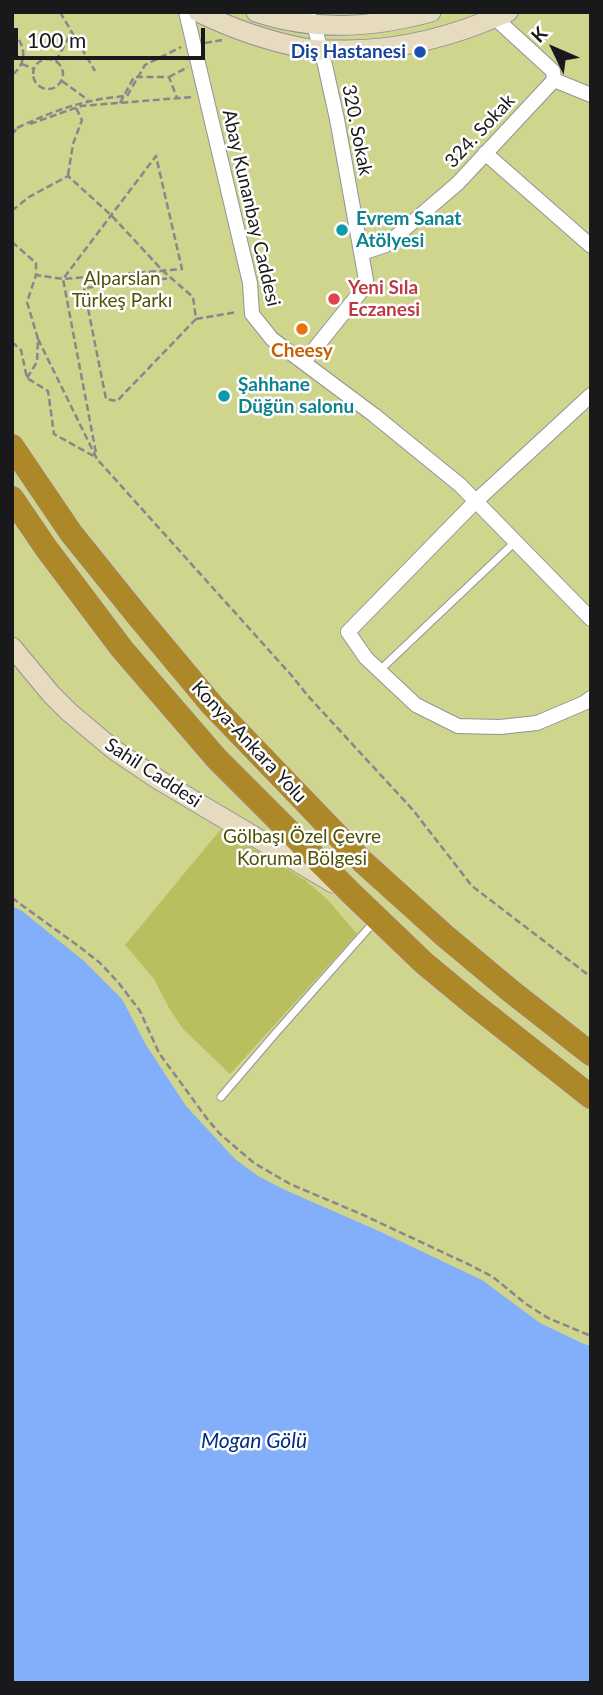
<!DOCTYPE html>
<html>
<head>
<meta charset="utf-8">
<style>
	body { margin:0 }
	#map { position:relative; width:603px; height:1695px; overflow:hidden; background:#eff0f8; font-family:Lato,sans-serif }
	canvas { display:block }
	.frame { position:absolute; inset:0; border:14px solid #19191c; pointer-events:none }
	.north { position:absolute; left:519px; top:14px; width:70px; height:70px; -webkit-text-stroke:5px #fff; paint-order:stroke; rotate:314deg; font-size:19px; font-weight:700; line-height:28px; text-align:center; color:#19191c }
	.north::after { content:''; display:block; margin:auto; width:24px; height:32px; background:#19191c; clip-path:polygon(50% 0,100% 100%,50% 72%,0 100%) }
	.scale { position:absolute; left:14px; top:28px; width:191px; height:32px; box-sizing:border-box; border:4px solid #19191c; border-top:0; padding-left:9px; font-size:21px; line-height:24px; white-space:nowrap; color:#19191c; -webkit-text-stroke:5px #fff; paint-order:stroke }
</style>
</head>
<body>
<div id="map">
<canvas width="603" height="1695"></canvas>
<div class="frame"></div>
<div class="north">K</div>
<div class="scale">100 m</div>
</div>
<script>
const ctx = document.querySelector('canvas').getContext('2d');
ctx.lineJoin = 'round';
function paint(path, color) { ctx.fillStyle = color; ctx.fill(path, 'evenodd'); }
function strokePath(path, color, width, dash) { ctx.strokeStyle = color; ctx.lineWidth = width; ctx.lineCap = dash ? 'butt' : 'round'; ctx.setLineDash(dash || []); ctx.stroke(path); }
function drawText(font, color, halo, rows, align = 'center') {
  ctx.font = font + ' Lato,sans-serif'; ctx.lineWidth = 5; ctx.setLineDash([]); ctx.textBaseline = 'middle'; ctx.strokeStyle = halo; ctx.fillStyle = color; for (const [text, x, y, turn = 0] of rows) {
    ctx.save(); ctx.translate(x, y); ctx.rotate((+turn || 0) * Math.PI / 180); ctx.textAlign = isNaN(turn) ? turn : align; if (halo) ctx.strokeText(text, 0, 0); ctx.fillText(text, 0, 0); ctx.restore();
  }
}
paint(new Path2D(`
	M12,12H591V1683H12Z`), '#cfd58d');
paint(new Path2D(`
	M221,829L305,880L328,900L357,934L230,1074L183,1029L169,1008L154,979L125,945Z`), '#b9bf5f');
paint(new Path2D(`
	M12,906L22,911L84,961L122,999L146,1045L186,1106L235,1159L258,1176L285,1190L381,1232L482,1280L540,1323L584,1344L591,1346V1683H12Z`), '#83aefa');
const lane = new Path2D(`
	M380,670L515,542
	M221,1097L274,1035L374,922`);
const street = new Path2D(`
	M186,12L250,283L252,314L272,339L374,415L460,485L591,619
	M554,80L591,95
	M485,153L591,246
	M362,253L386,245L458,183L554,80L553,71L495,18
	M304,362L362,290L366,280L337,119L325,65L314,25L306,12
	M591,395L475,502L348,632L366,658L416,705L458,726L500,727L537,723L584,703L591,698`);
const secondary = new Path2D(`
	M198,12C231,28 267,41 304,48C316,51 329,50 342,50C400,51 455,36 508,12
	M256,12C315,32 373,28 431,12
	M12,647L51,694L69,712L113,749L159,780L333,883`);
const highway = new Path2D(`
	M12,446L71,533L137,615L212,705L363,862L445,936L512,992L591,1054
	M12,498L46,548L122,649L217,759L352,894L424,963L471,1002L591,1097`);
strokePath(lane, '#92939a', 9);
strokePath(street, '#92939a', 16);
strokePath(secondary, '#92939a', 21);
strokePath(highway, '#cccccd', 26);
strokePath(new Path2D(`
	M60,12L95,71
	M12,32C26,44 28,63 12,75
	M205,43L222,40
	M33 74a15 15 0 1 1 30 0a15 15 0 1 1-30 0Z
	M56,61L72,31
	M22,64L34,69
	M169,77L188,67
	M62,81L88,100
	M120,103L134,77H169L177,98
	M30,124L81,106L192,97
	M17,128C55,110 85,99 127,96L145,65L181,47
	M12,135L17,128
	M68,175L73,144L82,120L76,108
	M12,207L14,209L29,197L68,176L112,216L163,271L193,297L196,319L117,401L106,399L84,288L171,278
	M12,242L36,263V275L63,279L182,269L156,156L63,279L96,453
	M196,319L237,312
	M38,339L97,459L292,676L308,696L413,810L472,886L591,977
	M12,342L21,350L27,378L48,391L54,434L97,458
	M27,378L37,362L38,339L27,302L36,275
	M12,898L77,945L99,962L118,982L140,1011L159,1053L208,1120L220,1134L254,1163L290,1184L361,1214L470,1265L493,1277L526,1304L548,1318L591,1336`), '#87878d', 2.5, [7, 3.5]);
strokePath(lane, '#fff', 7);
strokePath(street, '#fff', 14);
strokePath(secondary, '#e6dbbf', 19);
strokePath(highway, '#ac8829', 24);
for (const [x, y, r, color] of [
	[420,52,7,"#1a4fb4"],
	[342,230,7,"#0f9aa8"],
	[334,299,7,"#e0444e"],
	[302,329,7,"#e8710a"],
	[224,396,7,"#0f9aa8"]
]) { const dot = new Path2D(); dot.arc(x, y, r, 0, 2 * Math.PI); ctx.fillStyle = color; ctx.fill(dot); strokePath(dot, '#fff', 2.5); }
drawText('bold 19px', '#164399', '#fff', [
	["Diş Hastanesi",406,52]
], 'right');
drawText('19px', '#19191c', '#fff', [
	["320. Sokak",357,130,79],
	["324. Sokak",480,131,-47],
	["Abay Kunanbay Caddesi",251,208,77],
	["Konya-Ankara Yolu",249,742,47],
	["Sahil Caddesi",153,773,33]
]);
drawText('bold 19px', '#0d838f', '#fff', [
	["Evrem Sanat",356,219],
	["Atölyesi",356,241],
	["Şahhane",238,385],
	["Düğün salonu",238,407]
], 'left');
drawText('19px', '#4f5206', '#fff', [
	["Alparslan",122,279],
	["Türkeş Parkı",122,301],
	["Gölbaşı Özel Çevre",302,837],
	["Koruma Bölgesi",302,859]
]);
drawText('bold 19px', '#be3a42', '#fff', [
	["Yeni Sıla",348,288],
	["Eczanesi",348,310]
], 'left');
drawText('bold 19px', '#c56008', '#fff', [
	["Cheesy",302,351]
]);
drawText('italic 21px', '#012e84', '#fff', [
	["Mogan Gölü",254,1441]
]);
</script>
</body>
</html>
